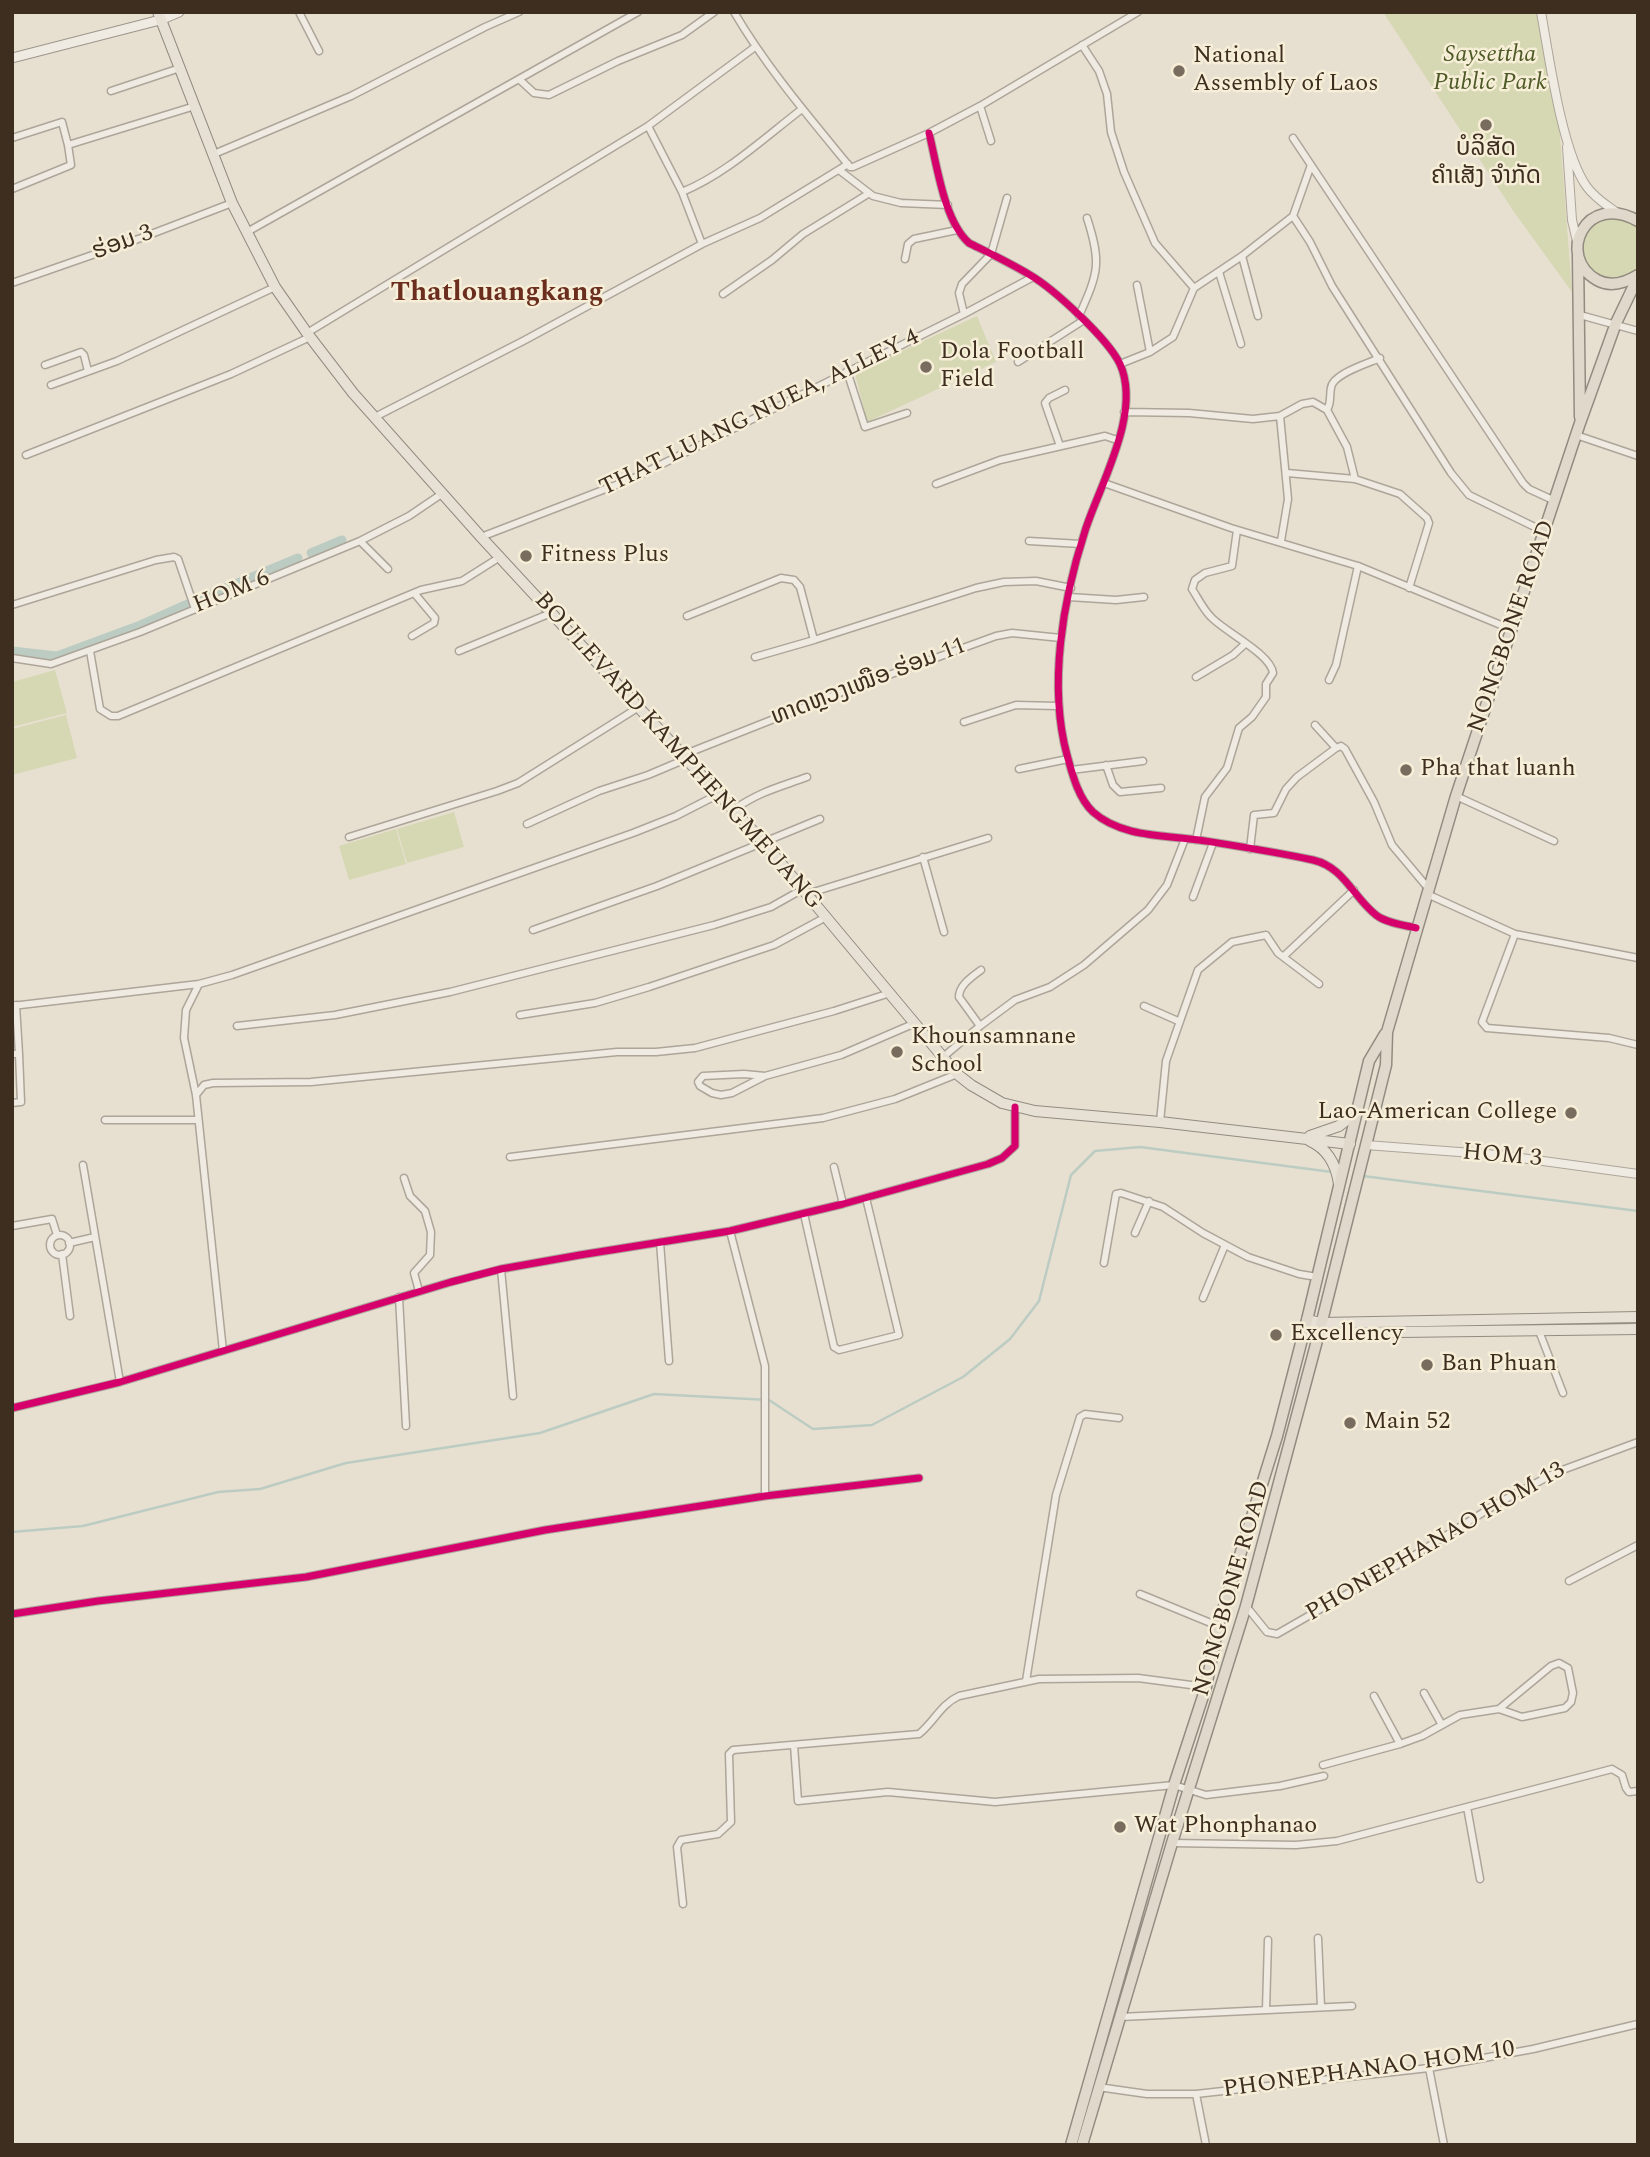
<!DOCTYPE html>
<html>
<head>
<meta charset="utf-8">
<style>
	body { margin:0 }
	#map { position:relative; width:1650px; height:2157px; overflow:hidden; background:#e7e0d1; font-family:Spectral,serif }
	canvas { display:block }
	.frame { position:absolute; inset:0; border:14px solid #3d2e20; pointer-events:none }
</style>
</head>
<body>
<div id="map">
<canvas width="1650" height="2157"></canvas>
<div class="frame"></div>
</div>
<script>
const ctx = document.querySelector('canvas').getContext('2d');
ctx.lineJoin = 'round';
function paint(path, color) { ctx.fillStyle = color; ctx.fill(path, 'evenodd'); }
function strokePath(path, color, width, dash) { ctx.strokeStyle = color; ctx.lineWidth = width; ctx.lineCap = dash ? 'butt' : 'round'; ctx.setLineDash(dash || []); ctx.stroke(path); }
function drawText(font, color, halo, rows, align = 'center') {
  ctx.font = font + ' Spectral,"Noto Sans Lao",serif'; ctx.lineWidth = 5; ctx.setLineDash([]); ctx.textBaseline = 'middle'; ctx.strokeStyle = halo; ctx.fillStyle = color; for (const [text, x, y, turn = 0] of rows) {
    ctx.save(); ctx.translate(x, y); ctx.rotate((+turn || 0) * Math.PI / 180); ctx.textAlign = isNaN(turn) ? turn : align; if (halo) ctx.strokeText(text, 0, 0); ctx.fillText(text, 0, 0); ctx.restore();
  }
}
paint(new Path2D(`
	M1383,12H1536L1559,123L1572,292L1514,212Z
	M1615,213L1638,226L1637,273L1615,283L1588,272L1580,243L1586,227Z
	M977,316L996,362L867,422L855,373Z
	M55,670L67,713L12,727V682Z
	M66,715L77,758L12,775V729Z
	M454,812L464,847L407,863L397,829Z
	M396,829L406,864L349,880L339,846Z`), '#d6d7b3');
strokePath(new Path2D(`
	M1363,1176L1638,1211
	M12,1532L83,1526L218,1492L260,1489L346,1463L540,1433L654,1394L769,1400L813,1429L872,1425L963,1377L1010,1339L1039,1301L1071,1175L1095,1151L1140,1147L1332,1172`), '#bcccc2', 2.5);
strokePath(new Path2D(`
	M311,553L342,540
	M197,600L298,558
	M12,651L57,656L138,626L187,604`), '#bcccc2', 9);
const minor = new Path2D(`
	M299,12L319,51
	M734,12C767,68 809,117 850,167H853L929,133L980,106L1138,12
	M1082,45L1099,71L1107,94L1111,132L1124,172L1155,243L1194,288
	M520,80L534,93L549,95L618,61L682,35L714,12
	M111,91L180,68
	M980,106L991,141
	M648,126L682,192L702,244
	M929,133C937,165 944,221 969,243C989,253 1010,263 1030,275C1054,289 1108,339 1120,364C1142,413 1100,484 1085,531C1063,599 1048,685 1067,755C1072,773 1078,798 1093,812C1121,837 1164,835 1199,840C1237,846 1276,852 1313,860C1344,867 1353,897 1376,915C1386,923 1404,925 1416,928
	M12,138L62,122L68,145L195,106
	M1293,138L1523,483L1529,489L1555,501
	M214,154L351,96L485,27L519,12
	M839,170L873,196L901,203L948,205
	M12,189L71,165L68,145
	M682,192C726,174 764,138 802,109
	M1293,216L1310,242L1332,286L1451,473L1469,495L1545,532
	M247,232L638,12
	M1242,256L1258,316
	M905,259L908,244L914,239L957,230
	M1219,272L1241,344
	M12,283L141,238L232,203
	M1137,285L1150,352
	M723,294L772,260L803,234L868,194
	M964,314L959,293L962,284L991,254L1007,198
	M1580,315L1638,331
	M1079,316C1098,273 1102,264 1087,218
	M307,333L648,126L755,47
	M1018,362L1084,320
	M1120,364L1150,352L1173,337L1194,288L1242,256L1293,216L1311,165
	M45,365L81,352L84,355L88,371
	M847,371L865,427L907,413
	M51,385L117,361L275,287
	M1327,410L1347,447L1355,479L1400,494L1427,518L1429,523L1409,588
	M1327,410C1332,401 1329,397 1331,388C1332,374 1369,363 1380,358
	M1124,412L1189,413L1253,419L1280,416L1302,404L1313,402L1327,410
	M1280,416L1288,499L1281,541
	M375,417L525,340L702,244L760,218L848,164
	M1576,435L1638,456
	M1060,446L1045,403L1049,398L1065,390
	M26,455L231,374L310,337
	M1287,473L1355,479
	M1104,483L1231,528L1358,566L1513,630
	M936,484L1000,460L1105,436L1117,440
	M481,537L634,478L964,314L1033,277
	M360,541L388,569
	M1029,541L1081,544
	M1069,597L1116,600L1144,597
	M12,605L156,560L174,557L178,559L195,609
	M687,616L781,578L794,580L800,587L814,640
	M412,636L434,623L435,618L415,594
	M90,651L100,709L111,716H118L421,590L462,581L500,557
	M459,651L551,613
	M755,657L814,640L976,588L1004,582L1036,581L1071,588
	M12,658L51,664L140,632L360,541L409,516L443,493
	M1196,677L1233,655L1245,644
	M1329,680L1336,665L1358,566
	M964,722L1016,705L1057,706
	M1315,725L1336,748L1341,746L1345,749L1374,802L1392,845L1428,888
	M683,755L842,692L996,636L1012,633L1061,638
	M1106,765L1113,785L1120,792L1161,788
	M1019,769L1068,759
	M1071,770L1143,761
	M1456,796L1554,841
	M733,810C761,791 777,788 807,777
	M527,824L599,791L648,775L686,759
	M349,837L497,791L518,783L639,707
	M1196,840L1205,797L1227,768L1239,728L1252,717L1266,697V684L1273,673C1271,654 1225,632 1211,617C1203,609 1198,598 1192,589L1195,580L1205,573L1232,566L1237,530
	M1250,849L1254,815L1274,813L1286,789L1297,777L1336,748
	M923,857L944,932
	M807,894L988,838
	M1427,894L1515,934L1638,958
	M1193,897L1213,843
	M533,930L657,886L820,819
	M1515,934L1482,1022L1487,1028L1609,1038L1638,1045
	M1284,956L1354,890
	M199,984L186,1010L184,1038L196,1095L223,1351
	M12,1006L199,984L232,975L633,833L676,816L717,795
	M1144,1006L1178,1021
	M520,1015L595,1003L649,987L774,945L826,917
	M237,1026L335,1015L450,992L714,925L771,907L803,889
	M980,1026L959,997C959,985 972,977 981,970
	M12,1054H19L16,1005
	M942,1058L980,1026L1015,1000L1050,987L1084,965L1148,910L1167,885L1185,839
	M765,1076L744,1074L703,1076L698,1082L700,1086L712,1093L721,1095L732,1093L765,1076L841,1055L913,1024
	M196,1095L204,1085L213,1083L311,1082L617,1052H656L695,1048L834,1011L890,993
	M12,1103L21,1102L19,1054
	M105,1120H197
	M1160,1122L1166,1061L1198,970L1232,942L1266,935L1278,953L1319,984
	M510,1157L823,1118L895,1099L957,1074
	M83,1165L120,1382
	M834,1167L843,1204
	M404,1178L410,1196L425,1211L431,1232L430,1255L414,1273L419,1291
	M804,1214L834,1347L839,1350L899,1335L866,1198
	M12,1226L52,1219L57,1235
	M730,1231L765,1366V1496
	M1135,1233L1149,1201
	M50 1245a10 10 0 1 1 20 0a10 10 0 1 1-20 0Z
	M660,1242L669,1361
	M69,1243L95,1237
	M62,1254L70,1316
	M1104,1263L1116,1194L1121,1193L1163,1207L1203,1233L1248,1257L1299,1274L1317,1277
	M501,1269L513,1396
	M399,1297L406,1426
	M1203,1298L1225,1245
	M1539,1331L1563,1393
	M12,1408L120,1382L451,1282L501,1269L580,1255L730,1231L843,1204L988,1164L1002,1158L1015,1146V1107
	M1569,1581L1638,1545
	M1140,1594L1218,1626
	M1246,1606L1267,1632L1277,1634L1413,1556L1500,1502L1557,1472L1638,1442
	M12,1614L98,1601L306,1577L545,1530L765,1496L919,1478
	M1026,1681L1056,1495L1080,1417L1085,1414L1119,1418
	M1424,1693L1442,1725
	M1374,1696L1400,1744
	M794,1745L798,1801L888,1792L995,1802L1174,1785L1206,1795L1280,1786L1324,1776
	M1323,1765L1400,1744L1422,1736L1460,1715L1499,1709L1522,1717L1565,1708L1571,1702L1573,1693L1568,1668L1559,1663L1551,1666L1499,1709
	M1467,1807L1480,1879
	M1172,1843L1296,1845L1337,1841L1612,1769L1622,1775L1626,1788L1629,1792L1638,1791
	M683,1904L677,1847L681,1840L718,1834L731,1822L729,1754L733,1750L919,1734C934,1722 941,1704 959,1696L1039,1679L1138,1678L1206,1687
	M1318,1938L1321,2007
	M1266,2010L1268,1940
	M1120,2017L1352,2006
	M1429,2068L1444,2145
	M1098,2087L1147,2094H1196L1429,2068L1533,2049L1638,2024
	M1196,2094L1206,2145`);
const tertiary = new Path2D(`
	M1541,12C1549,56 1562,153 1587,187C1595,198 1605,204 1616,212
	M1567,147L1572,220L1577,241
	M1366,1145L1499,1155L1638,1174`);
const secondary = new Path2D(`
	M12,58L160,20L179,12`);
const primary = new Path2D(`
	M158,12L232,203L275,287L307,333L353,393L481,537L764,843L957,1074L971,1085L1002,1103L1035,1111L1160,1122L1350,1144
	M1310,1136L1339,1126L1355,1113
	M1310,1141C1328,1149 1336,1164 1339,1184
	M1307,1320L1321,1323L1638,1317
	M1305,1329L1319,1333L1638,1329`);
const trunk = new Path2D(`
	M1638,221C1586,191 1555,256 1597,280C1611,288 1625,283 1638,275
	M1578,256L1580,417
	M1071,2145L1174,1785L1206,1687L1218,1626L1277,1436L1307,1320L1369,1061L1385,1034
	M1082,2145L1172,1843L1246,1606L1319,1333L1386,1065L1387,1032L1456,796L1580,423L1616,323L1638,277`);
strokePath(minor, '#ada599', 9);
strokePath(tertiary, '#ada599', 10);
strokePath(secondary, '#9c958a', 11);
strokePath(primary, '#928b80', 12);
strokePath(trunk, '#928b80', 13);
strokePath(minor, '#efebe3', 6);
strokePath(tertiary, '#efebe3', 8);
strokePath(secondary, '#efebe3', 9);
strokePath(primary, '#e6e1d4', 10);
strokePath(trunk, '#e0d9cb', 10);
strokePath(new Path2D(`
	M929,133C937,165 944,221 969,243C989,253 1010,263 1030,275C1054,289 1108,339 1120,364C1142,413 1100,484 1085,531C1063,599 1048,685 1067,755C1072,773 1078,798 1093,812C1121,837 1164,835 1199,840C1237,846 1276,852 1313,860C1344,867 1353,897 1376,915C1386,923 1404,925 1416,928
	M12,1408L120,1382L451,1282L501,1269L580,1255L730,1231L843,1204L988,1164L1002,1158L1015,1146V1107
	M12,1614L98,1601L306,1577L545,1530L765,1496L919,1478`), '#d6006c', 7);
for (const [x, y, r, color] of [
	[1179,71,7,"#786c5e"],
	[1486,125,7,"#786c5e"],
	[926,367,7,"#786c5e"],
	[526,556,7,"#786c5e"],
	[1406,770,7,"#786c5e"],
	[897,1052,7,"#786c5e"],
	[1571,1113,7,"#786c5e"],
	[1276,1335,7,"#786c5e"],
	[1427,1365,7,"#786c5e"],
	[1350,1423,7,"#786c5e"],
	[1120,1827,7,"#786c5e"]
]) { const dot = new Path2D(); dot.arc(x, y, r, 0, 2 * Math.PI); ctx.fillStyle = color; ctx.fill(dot); strokePath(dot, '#f7eed8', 2.5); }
drawText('italic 24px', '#4d5a26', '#f7eed8', [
	["Saysettha",1490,56],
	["Public Park",1490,84]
]);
drawText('24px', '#3d2e20', '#f7eed8', [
	["National",1193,57],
	["Assembly of Laos",1193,85],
	["ບໍລິສັດ",1486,150,"center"],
	["ຄຳເສັງ ຈຳກັດ",1486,178,"center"],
	["Dola Football",940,353],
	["Field",940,381],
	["Fitness Plus",540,556],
	["Pha that luanh",1420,770],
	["Khounsamnane",911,1038],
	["School",911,1066],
	["Lao-American College",1557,1113,"right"],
	["Excellency",1290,1335],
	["Ban Phuan",1441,1365],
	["Main 52",1364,1423],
	["Wat Phonphanao",1134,1827]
], 'left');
drawText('24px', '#3d2e20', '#f7eed8', [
	["ຮ່ອມ 3",123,244,-20],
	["THAT LUANG NUEA, ALLEY 4",760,414,-26],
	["HOM 6",232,593,-22],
	["NONGBONE ROAD",1513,627,-71],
	["ທາດຫຼວງເໜືອ ຮ່ອມ 11",869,683,-21],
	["BOULEVARD KAMPHENGMEUANG",677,752,48],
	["HOM 3",1502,1157,5],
	["PHONEPHANAO HOM 13",1436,1543,-30],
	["NONGBONE ROAD",1233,1589,-74],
	["PHONEPHANAO HOM 10",1369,2071,-8]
]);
drawText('bold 28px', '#6b2e1e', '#f7eed8', [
	["Thatlouangkang",497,295]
]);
</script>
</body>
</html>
